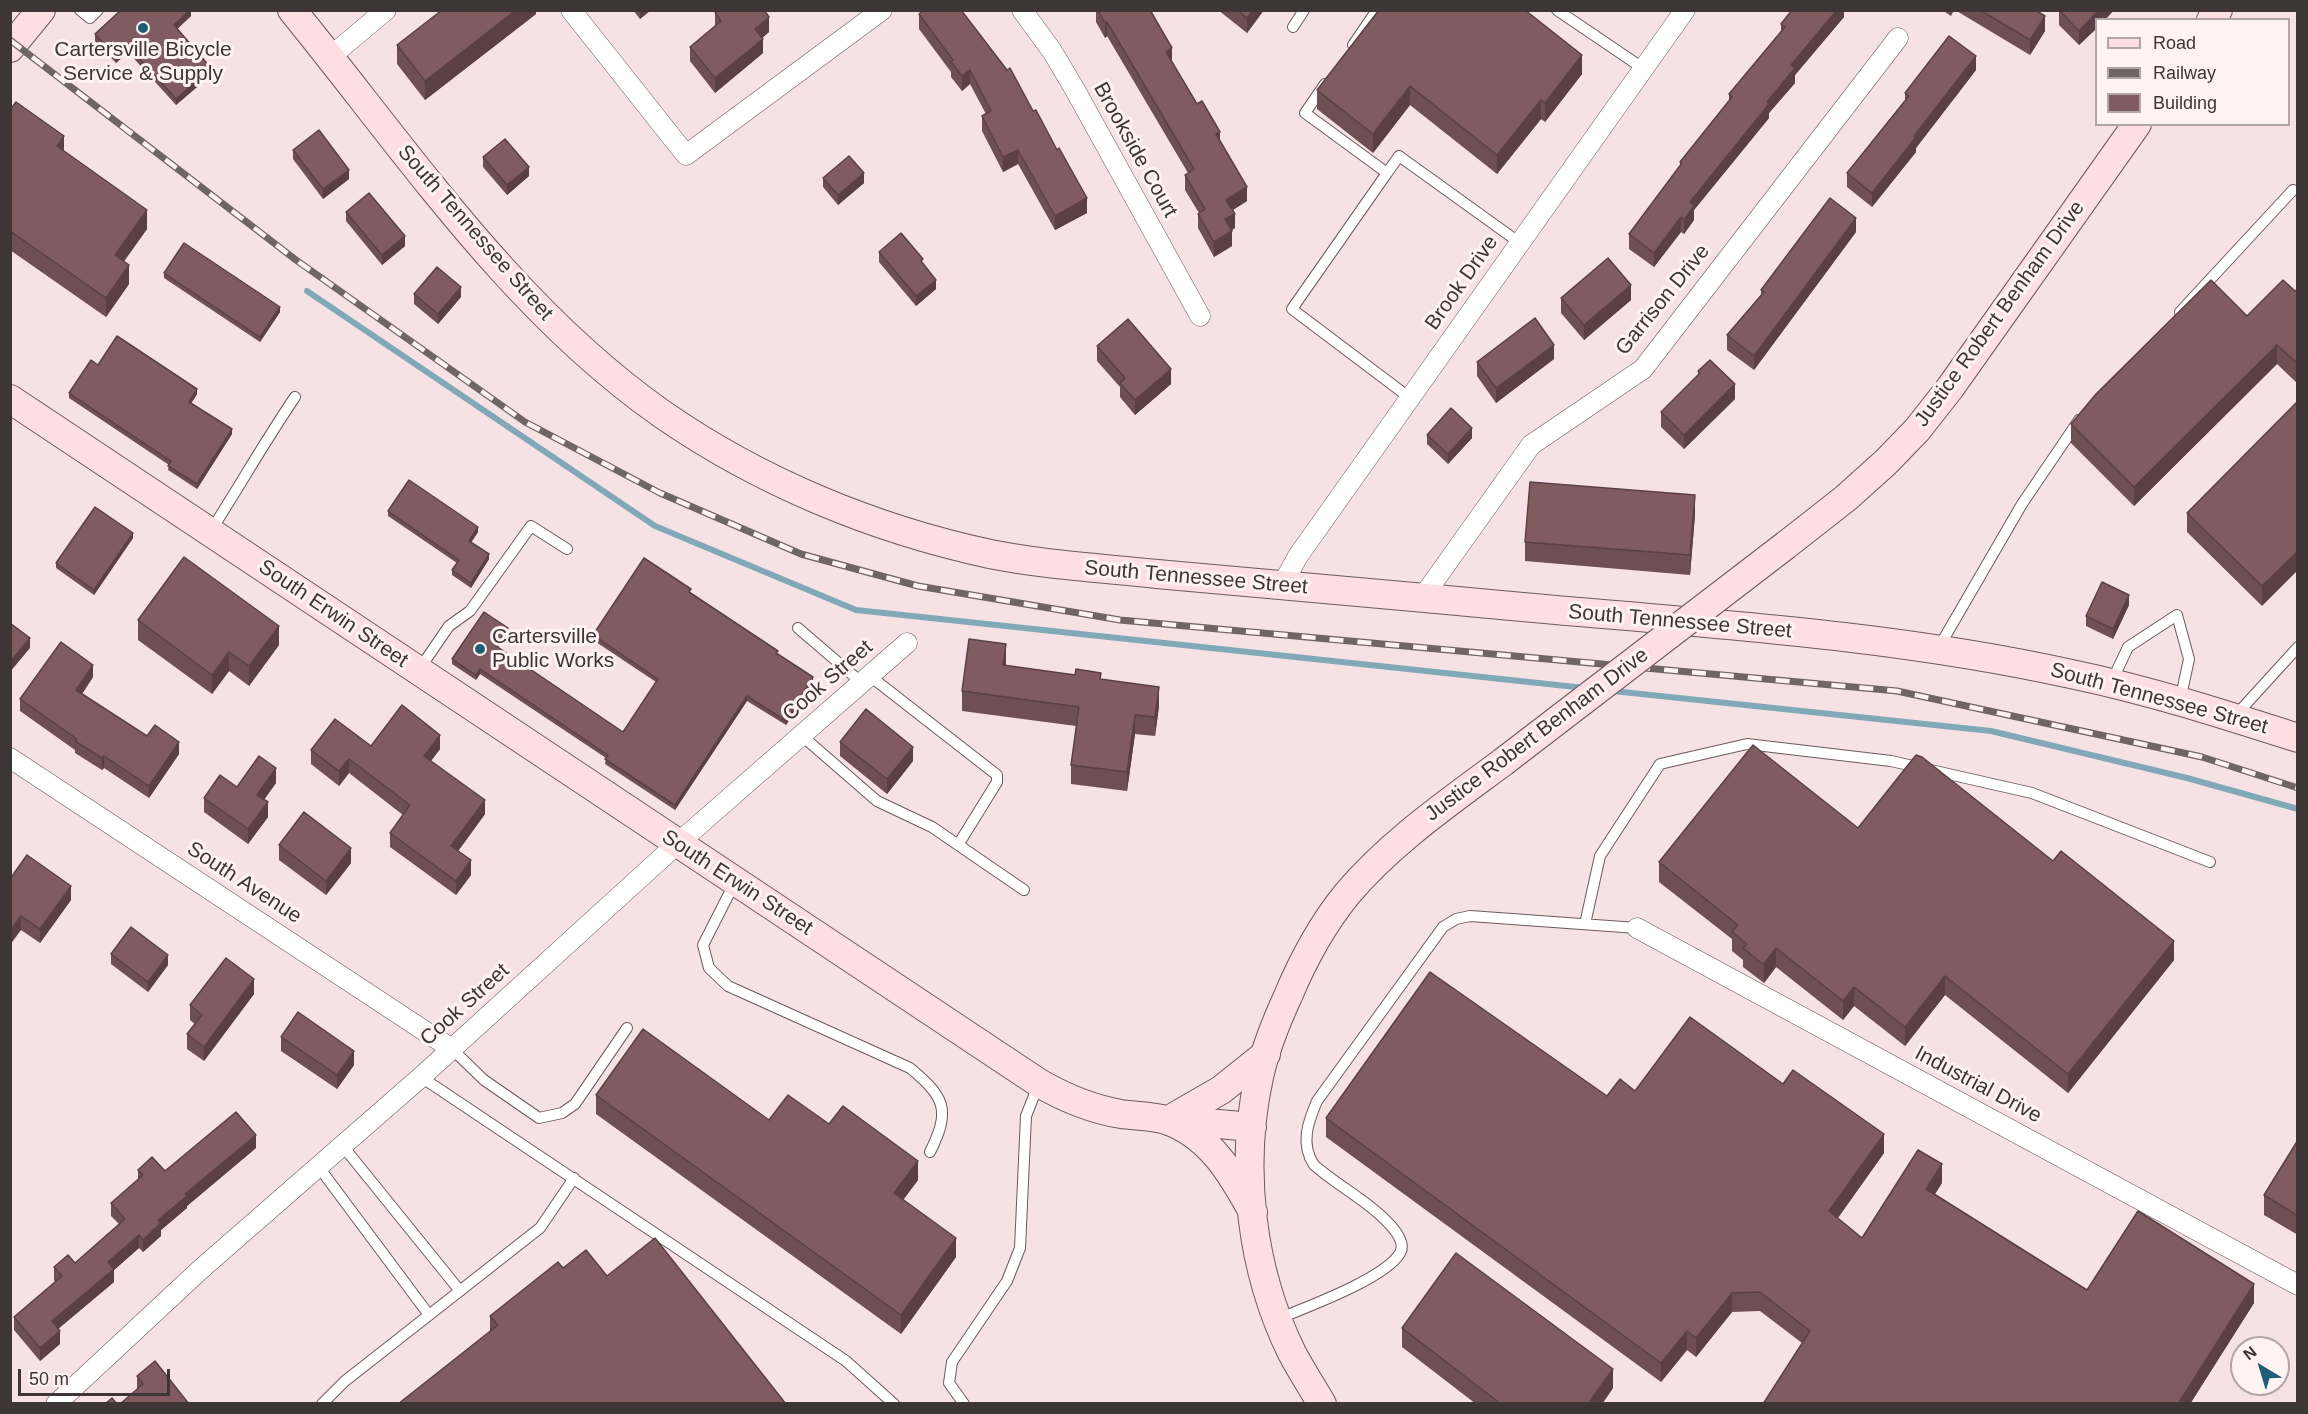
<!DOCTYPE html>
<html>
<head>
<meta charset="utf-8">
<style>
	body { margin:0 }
	#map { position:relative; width:2308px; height:1414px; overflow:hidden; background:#f6e2e5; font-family:Helvetica,sans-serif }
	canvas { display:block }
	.frame { position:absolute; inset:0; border:12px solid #3d3536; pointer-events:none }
	.legend { position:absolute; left:2095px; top:18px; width:195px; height:108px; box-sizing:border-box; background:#fef2f3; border:2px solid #b1a6a7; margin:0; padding:8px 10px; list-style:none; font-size:18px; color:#3d3536 }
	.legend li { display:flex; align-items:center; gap:12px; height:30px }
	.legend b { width:30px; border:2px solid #b1a6a7 }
	.north { position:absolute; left:2230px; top:1336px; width:60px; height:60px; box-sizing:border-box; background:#fef2f3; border:2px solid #b1a6a7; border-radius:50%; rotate:322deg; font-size:16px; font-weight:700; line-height:24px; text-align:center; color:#3d3536 }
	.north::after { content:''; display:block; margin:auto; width:21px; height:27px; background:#1d5e73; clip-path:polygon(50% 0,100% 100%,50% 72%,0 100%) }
	.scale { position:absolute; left:18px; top:1369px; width:152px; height:27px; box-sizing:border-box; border:3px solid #3d3536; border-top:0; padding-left:8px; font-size:18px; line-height:21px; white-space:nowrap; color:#3d3536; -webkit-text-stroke:4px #fef2f3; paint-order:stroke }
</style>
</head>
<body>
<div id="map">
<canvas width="2308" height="1414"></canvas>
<div class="frame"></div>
<ul class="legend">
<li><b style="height:8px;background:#fcdee3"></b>Road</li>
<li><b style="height:8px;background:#706566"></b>Railway</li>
<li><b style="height:16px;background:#805c61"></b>Building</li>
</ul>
<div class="north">N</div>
<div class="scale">50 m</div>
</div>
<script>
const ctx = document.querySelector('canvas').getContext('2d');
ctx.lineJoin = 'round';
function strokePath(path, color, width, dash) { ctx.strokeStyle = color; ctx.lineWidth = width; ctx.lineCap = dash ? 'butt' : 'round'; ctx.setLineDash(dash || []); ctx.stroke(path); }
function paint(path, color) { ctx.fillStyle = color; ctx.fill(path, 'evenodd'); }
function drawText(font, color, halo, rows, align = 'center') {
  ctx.font = font + ' Helvetica,sans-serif'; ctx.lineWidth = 6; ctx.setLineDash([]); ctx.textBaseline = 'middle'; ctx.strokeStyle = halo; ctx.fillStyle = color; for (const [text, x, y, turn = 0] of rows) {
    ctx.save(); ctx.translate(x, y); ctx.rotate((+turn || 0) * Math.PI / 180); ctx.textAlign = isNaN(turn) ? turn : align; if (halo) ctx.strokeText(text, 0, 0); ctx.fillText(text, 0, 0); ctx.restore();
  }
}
strokePath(new Path2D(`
	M307,291L655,526L856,610L1585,688
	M1613,691L1991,731L2187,778L2298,809`), '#81a8b7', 6);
const lane = new Path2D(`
	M80,10L90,18L98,10
	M1557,10L1644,69
	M1293,27L1304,10
	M1353,45L1377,10
	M1325,84L1305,113L1387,173L1399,156L1520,243
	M1387,173L1292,309L1410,398
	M2180,312L2293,190
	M210,532C239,487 265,441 295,397
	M798,628L862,683
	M1939,647L2022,504L2079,420
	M418,671L449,626L470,611L531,526L567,549
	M870,676L997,775V782L958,845
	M2112,681L2128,647L2177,615L2189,659L2180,701
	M2236,715L2298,647
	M801,735L877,801L932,827L1024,890
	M735,882L703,945L709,968L728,986L910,1068C945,1097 951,1110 930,1152
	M1585,924L1600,856L1660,764L1747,744L1891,761L2032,793L2210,862
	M452,1049L484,1080L539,1118L562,1113L575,1104L627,1028
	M421,1077L846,1361L894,1404
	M342,1145L460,1291
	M318,1166L429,1315
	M1280,1318C1307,1307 1386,1278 1400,1253C1404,1247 1400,1238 1396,1232C1377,1206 1339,1187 1314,1165C1300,1144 1308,1122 1317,1101L1443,927L1456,919L1470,916L1637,928
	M322,1404L345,1381L540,1228L574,1178
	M964,1404L949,1383L952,1362L1007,1281L1020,1248L1026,1116L1039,1083`);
const street = new Path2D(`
	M571,10L686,155L882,10
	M1022,10L1052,51L1074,88L1200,316
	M330,57L386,10
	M1281,587L1298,556L1685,10
	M1422,598L1531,445L1643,369L1898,38
	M10,758L452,1049
	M1637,928L2298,1285
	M56,1404L201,1269L421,1077L677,844L907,643`);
const secondary = new Path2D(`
	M292,10C407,151 511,308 662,414C760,482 874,529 990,554C1045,565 1101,568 1157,574C1246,582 1336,590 1425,598C1489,604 1552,610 1615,615C1768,628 1921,641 2071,674C2148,690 2223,714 2298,738
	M2211,20L2218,10
	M10,48L41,10
	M10,399L1039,1083C1065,1098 1091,1109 1121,1114C1135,1116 1153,1116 1166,1120C1210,1135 1232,1174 1253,1212
	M1786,545L1846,498L1886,462L1917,430L1950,388L2137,124
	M1169,1120L1221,1090L1266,1054
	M1174,1120L1252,1127
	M1322,1404C1312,1387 1301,1370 1292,1353C1251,1270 1239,1168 1259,1077C1265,1050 1276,1022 1288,996C1303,960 1322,925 1347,894C1391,842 1448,803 1503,762`);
strokePath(lane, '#6b5a5c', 12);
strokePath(street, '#6b5a5c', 21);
strokePath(secondary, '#6b5a5c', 30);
strokePath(lane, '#fff', 10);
strokePath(street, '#fff', 20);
strokePath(secondary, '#fcdee3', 28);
const rail = new Path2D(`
	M10,40L296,260L525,422L660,493L801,554L918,586L1120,620L1897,691L2202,757L2298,788`);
strokePath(rail, '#706566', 7);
strokePath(rail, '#fef2f3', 4.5, [14]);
const secondaryBridge = new Path2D(`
	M1503,762L1786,545`);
strokePath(secondaryBridge, '#6b5a5c', 30, []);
strokePath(secondaryBridge, '#fcdee3', 28);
paint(new Path2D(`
	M191,10V16L177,29L211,75L176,105L128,52L116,63L95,41V34Z
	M536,10V14L425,100L397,64V45Z
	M633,10H651L640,19Z
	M924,10L1087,213L1055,230L1018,164L1003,172L982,131V116L986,114L970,84L962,91L951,77V72L919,29V14Z
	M1095,10H1150L1172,61L1197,104L1220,141L1247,201L1233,210L1235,228L1232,230V246L1214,257L1198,228V214L1199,213L1185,190V175L1188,173L1107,36L1105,38L1096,22V12Z
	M1218,10H1264L1247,33Z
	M1844,10V17L1795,75V83L1769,113V118L1694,210V220L1684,234L1681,232L1654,267L1629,249V234L1680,166V162L1729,102V94L1781,31V24Z
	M1942,10H1954L1951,16Z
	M1955,10H2035L2045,31L2030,55Z
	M2059,10H2114L2105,20H2097V28L2079,45L2059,25Z
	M715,12L769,32L762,38L763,53L715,93L690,61V47L715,26Z
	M1976,70L1916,148V152L1872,207L1847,187V173L1905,100V93Z
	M1582,74L1545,122L1541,119L1497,174L1410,105L1373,153L1317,109V90Z
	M10,110L64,152L147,229L124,261L129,284L106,317L10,250Z
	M293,150L349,179L323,199L293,159Z
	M483,157L529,176L507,195L483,167Z
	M823,178L864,183L838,205L823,187Z
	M346,212L405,246L382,265L346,221Z
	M1856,232L1754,370L1727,350V335L1761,296V290Z
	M879,252L923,264L936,289L916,306L879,262Z
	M164,273L280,312L260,342L164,278Z
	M2298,289V384L2277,364L2134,506L2071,443V424L2247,316L2295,291Z
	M414,294L461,297L438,324L414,304Z
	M1561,298L1631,300L1584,340L1561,313Z
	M1097,346L1171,384L1135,415L1120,397V387L1097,361Z
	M1554,359L1496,403L1477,376V362Z
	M98,365L197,394L191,403L232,434L197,489L168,470L169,465L69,398V393Z
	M1698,371L1735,399L1684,449L1661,427V412L1698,375Z
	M2298,401L2262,606L2187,532V513Z
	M1427,435L1472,438L1448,464L1427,444Z
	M388,511L478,532L471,542L489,559L471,588L452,575V570L457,563L388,516Z
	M1695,515L1690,575L1525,561V542Z
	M133,538L94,595L56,568V563Z
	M691,593L778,654L813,682L786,725L747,701L675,810L605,764L606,758L480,674L476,680L452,664V659L508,633L498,647L623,732L656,682L593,640V635Z
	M2129,605L2113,639L2086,626V616Z
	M138,620L279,645L249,686L229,671L212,694L138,640Z
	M1006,663L1005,666L1101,679L1159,706L1155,736L1135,734L1127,791L1071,784V765L1076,726L962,711V691Z
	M93,677L82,694L147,736L179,754L149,798L104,768L102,770L75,753V750L20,711V699Z
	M840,742L913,761L887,794L840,756Z
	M371,746L440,749L431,761L485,814L458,851L471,875L456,895L390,847V833L403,815L349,773L339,786L311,764V750Z
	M276,783L264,800L268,817L248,844L204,812V798L237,787Z
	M1858,828L2174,960L2068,1093L1945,995L1905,1046L1854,1006L1843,1020L1776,967L1764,983L1743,967V960L1732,951V939L1659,882V862Z
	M279,845L351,863L326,895L279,860Z
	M10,879L71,900L40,943L21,930Z
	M111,954L168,965L148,992L111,964Z
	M254,994L204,1061L187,1049V1034L195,1024L190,1020V1005Z
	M281,1037L354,1065L337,1089L281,1051Z
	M1783,1084L1884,1153L1838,1218L1862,1238L1942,1183L1935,1194L2087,1290L2254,1303L2190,1404H1763L1802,1343L1760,1311L1732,1312L1696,1357L1687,1350L1661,1382L1326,1137V1118L1607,1096L1635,1091Z
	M596,1095L769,1120L829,1124L918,1180L903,1200L956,1257L901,1334L596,1114Z
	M2298,1140V1235L2264,1215V1195Z
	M256,1148L187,1206V1208L161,1230V1236L143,1252L139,1248L114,1270V1282L58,1329L60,1344L40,1361L14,1330V1317L55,1282L54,1280V1267L75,1263L119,1224L111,1216V1203L138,1180V1170L165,1171Z
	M563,1268L607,1276L786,1404L490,1331V1316Z
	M1402,1328L1613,1388L1602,1404H1476L1402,1347Z
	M137,1376L189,1404L137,1390Z`), '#6e4f53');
paint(new Path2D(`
	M190,10H191V16L174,32V25Z
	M516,10H536V14L425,100V81Z
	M640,10H651L640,19Z
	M1253,10H1264L1247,33V18Z
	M1837,10H1844V17L1795,75V83L1769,113V118L1694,210V220L1684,234V220L1690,202L1767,102L1791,65Z
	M2099,10H2114L2105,20H2097V28L2079,45V31Z
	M2045,16V31L2030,55V40Z
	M769,17V32L755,44V29Z
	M1107,22V36L1105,38V23Z
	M763,39V53L715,93V78Z
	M128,46V52L116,63V57Z
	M1172,48V63L1166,52Z
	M1582,55V74L1545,122V103Z
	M1976,56V70L1916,148V152L1872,207V193Z
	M211,68V75L176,105V99Z
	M970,70V84L962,91V76Z
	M1410,86V105L1373,153V134Z
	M1541,100V119L1497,174V155Z
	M1220,132V147L1216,134Z
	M64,136V155L57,146Z
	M1018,150V164L1003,172V157Z
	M529,167V176L507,195V185Z
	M349,170V179L323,199V189Z
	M864,173V183L838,205V195Z
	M1247,187V201L1226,214V200Z
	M1087,198V213L1055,230V216Z
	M147,210V229L115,274V255Z
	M1235,214V228L1225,234V219Z
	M1681,217V232L1654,267V253Z
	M1856,218V232L1754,370V356Z
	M1232,231V246L1214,257V242Z
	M405,236V246L382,265V255Z
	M129,265V284L106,317V298Z
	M936,280V289L916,306V296Z
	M1631,285V300L1584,340V325Z
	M461,287V297L438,324V314Z
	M280,307V312L260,342V337Z
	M1554,345V359L1496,403V388Z
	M2277,345V364L2134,506V487Z
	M1171,369V384L1135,415V400Z
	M1735,384V399L1684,449V435Z
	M197,389V394L189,407V402Z
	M1472,428V438L1448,464V454Z
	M232,429V434L197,489V484Z
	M1695,495V515L1690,575V555Z
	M478,527V532L469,546V541Z
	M133,533V538L94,595V590Z
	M2298,551V570L2262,606V586Z
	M489,554V559L471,588V583Z
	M2129,595V605L2113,639V629Z
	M279,626V645L249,686V666Z
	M508,628V633L496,650V646Z
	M30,638V648L10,672V662Z
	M1006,644V663L1003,684V665Z
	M229,652V671L212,694V675Z
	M93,665V677L76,703V690Z
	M480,669V674L476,680V675Z
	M813,677V682L786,725V721Z
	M1159,687V706L1155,736V717Z
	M747,696V701L675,810V805Z
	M1135,715V734L1127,791V772Z
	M440,735V749L424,770V756Z
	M179,742V754L149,798V786Z
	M913,747V761L887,794V779Z
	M104,756V768L102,770V758Z
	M349,759V773L339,786V771Z
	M276,768V783L257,809V795Z
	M485,800V814L451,861V846Z
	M268,802V817L248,844V829Z
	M351,848V863L326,895V881Z
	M471,860V875L456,895V881Z
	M71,886V900L40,943V929Z
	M21,916V930L10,945V931Z
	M2174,941V960L2068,1093V1074Z
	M1776,948V967L1764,983V964Z
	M168,955V965L148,992V982Z
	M1945,976V995L1905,1046V1027Z
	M254,979V994L204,1061V1047Z
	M1854,987V1006L1843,1020V1001Z
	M354,1051V1065L337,1089V1075Z
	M1884,1134V1153L1829,1230V1211Z
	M256,1135V1148L187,1206V1208L161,1230V1236L143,1252V1240L158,1220L185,1194Z
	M918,1161V1180L894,1212V1193Z
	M1942,1164V1183L1926,1208V1189Z
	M139,1235V1248L114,1270V1282L52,1334V1321L108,1262Z
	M956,1238V1257L901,1334V1315Z
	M2254,1284V1303L2190,1404H2178Z
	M1732,1293V1312L1696,1357V1338Z
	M60,1331V1344L40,1361V1348Z
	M1687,1331V1350L1661,1382V1363Z
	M1613,1369V1388L1602,1404H1590V1401Z`), '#5a4044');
const building = new Path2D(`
	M121,10H190L174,25L211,68L176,99L128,46L116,57L95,34Z
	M442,10H516L425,81L397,45Z
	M717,10H764L769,17L755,29L763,39L715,78L690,47L721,21L715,12Z
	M924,10H961L1007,70L1010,68L1033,111L1036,110L1057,150L1059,148L1087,198L1055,216L1018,150L1003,157L982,116L991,111L970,70L962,76L951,62L953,60L919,14Z
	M1098,10H1150L1172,48L1166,52L1197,104L1202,101L1220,132L1216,134L1247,187L1226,200L1235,214L1225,219L1232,231L1214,242L1198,214L1205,209L1185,175L1194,169L1107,22L1105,23Z
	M1237,10H1253L1247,18Z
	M1379,10H1525L1582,55L1545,103L1541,100L1497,155L1410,86L1373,134L1317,90Z
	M1792,10H1837L1791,65L1795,68L1767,102L1769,104L1690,202L1694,206L1684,220L1681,217L1654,253L1629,234L1682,163L1680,162L1732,97L1729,94L1785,27L1781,24Z
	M1980,10H2035L2045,16L2030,40Z
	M2059,10H2099L2079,31Z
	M1949,36L1976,56L1914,136L1916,137L1872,193L1847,173L1909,96L1905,93Z
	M16,102L64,136L57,146L147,210L115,255L129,265L106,298L10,231V110Z
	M319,130L349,170L323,189L293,150Z
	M505,139L529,167L507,185L483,157Z
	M849,156L864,173L838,195L823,178Z
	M369,193L405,236L382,255L346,212Z
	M1830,198L1856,218L1754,356L1727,335L1764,292L1761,290Z
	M901,233L923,259L921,261L936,280L916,296L879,252Z
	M184,243L280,307L260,337L164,273Z
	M1608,258L1631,285L1584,325L1561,298Z
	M437,267L461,287L438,314L414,294Z
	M2211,280L2247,316L2283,280L2295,291L2298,289V364L2277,345L2134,487L2071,424L2096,394Z
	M1535,318L1554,345L1496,388L1477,362Z
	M1128,319L1171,369L1135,400L1120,383L1125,378L1097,346Z
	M117,336L197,389L189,402L232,429L197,484L168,466L171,461L69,393L91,360L98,365Z
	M1710,360L1735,384L1684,435L1661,412L1700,373L1698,371Z
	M2298,401V551L2262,586L2187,513Z
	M1451,408L1472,428L1448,454L1427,435Z
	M409,480L478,527L469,541L489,554L471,583L452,570L459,560L388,511Z
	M1530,482L1695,495L1690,555L1525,542Z
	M95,507L133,533L94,590L56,563Z
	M184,557L279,626L249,666L229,652L212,675L138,620Z
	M644,558L691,589L689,592L778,651L776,653L813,677L786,721L747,696L675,805L605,759L608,755L480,669L476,675L452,659L484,612L508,628L496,646L623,732L658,679L593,635Z
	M2102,582L2129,595L2113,629L2086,616Z
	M10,623L30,638L10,662Z
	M969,639L1006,644L1003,665L1075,675L1076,669L1101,673L1100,679L1159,687L1155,717L1135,715L1127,772L1071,765L1079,707L962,691Z
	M61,642L93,665L76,690L147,736L155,725L179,742L149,786L104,756L102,758L75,741L77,739L20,699Z
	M402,705L440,735L424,756L485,800L451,846L471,860L456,881L390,833L410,805L349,759L339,771L311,750L335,719L371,746Z
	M866,709L913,747L887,779L840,742Z
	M1753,745L1858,828L1916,755L1922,757L2053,861L2061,851L2174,941L2068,1074L1945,976L1905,1027L1854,987L1843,1001L1776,948L1764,964L1760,962L1743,948L1747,944L1732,932L1738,925L1659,862Z
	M259,756L276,768L257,795L268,802L248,829L204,798L220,775L237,787Z
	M304,812L351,848L326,881L279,845Z
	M27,855L71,886L40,929L21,916L10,931V879Z
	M131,927L168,955L148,982L111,954Z
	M226,958L254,979L204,1047L187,1034L202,1015L190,1005Z
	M1430,972L1607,1096L1620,1079L1635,1091L1690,1017L1783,1084L1793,1070L1884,1134L1829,1211L1862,1238L1918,1150L1942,1164L1926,1189L2087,1290L2138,1211L2254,1284L2178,1404H1763L1810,1331L1760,1292L1732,1293L1696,1338L1687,1331L1661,1363L1326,1118Z
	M298,1012L354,1051L337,1075L281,1037Z
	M643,1029L769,1120L788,1095L829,1124L843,1106L918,1161L894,1193L956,1238L901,1315L596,1095Z
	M236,1112L256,1135L185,1194L187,1196L158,1220L161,1223L143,1240L139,1235L108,1262L114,1269L52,1321L60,1331L40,1348L14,1317L62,1276L54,1267L68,1255L75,1263L125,1219L111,1203L143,1175L138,1170L152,1157L165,1171Z
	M2298,1140V1216L2264,1195Z
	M655,1238L786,1404H398L498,1325L490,1316L558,1262L563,1268L586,1250L607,1276Z
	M1456,1253L1613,1369L1590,1401L1592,1404H1501L1402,1328Z
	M155,1361L189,1404H120L143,1384L137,1376Z
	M112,1398L117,1404H105Z`);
paint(building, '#805c61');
strokePath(building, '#5a4044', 1.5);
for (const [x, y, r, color] of [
	[143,28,6,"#1d5e73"],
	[480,649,6,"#1d5e73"]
]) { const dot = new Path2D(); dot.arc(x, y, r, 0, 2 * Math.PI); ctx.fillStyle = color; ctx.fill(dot); strokePath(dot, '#fef2f3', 2); }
drawText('21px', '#3d3536', '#fef2f3', [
	["Cartersville Bicycle",143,50],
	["Service & Supply",143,74],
	["Cartersville",492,637,"left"],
	["Public Works",492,661,"left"]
]);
drawText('21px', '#3d3536', '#fef2f3', [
	["Brookside Court",1135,150,61],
	["South Tennessee Street",475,233,49],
	["Brook Drive",1462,283,-55],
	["Garrison Drive",1663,300,-51],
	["Justice Robert Benham Drive",2000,314,-54],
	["South Tennessee Street",1196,578,5],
	["South Erwin Street",333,614,34],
	["South Tennessee Street",1680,622,5],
	["Cook Street",828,681,-41],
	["South Tennessee Street",2159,699,15],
	["Justice Robert Benham Drive",1537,735,-37],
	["South Avenue",244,883,33],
	["South Erwin Street",737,883,33],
	["Cook Street",465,1005,-42],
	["Industrial Drive",1978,1085,28]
]);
</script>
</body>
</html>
